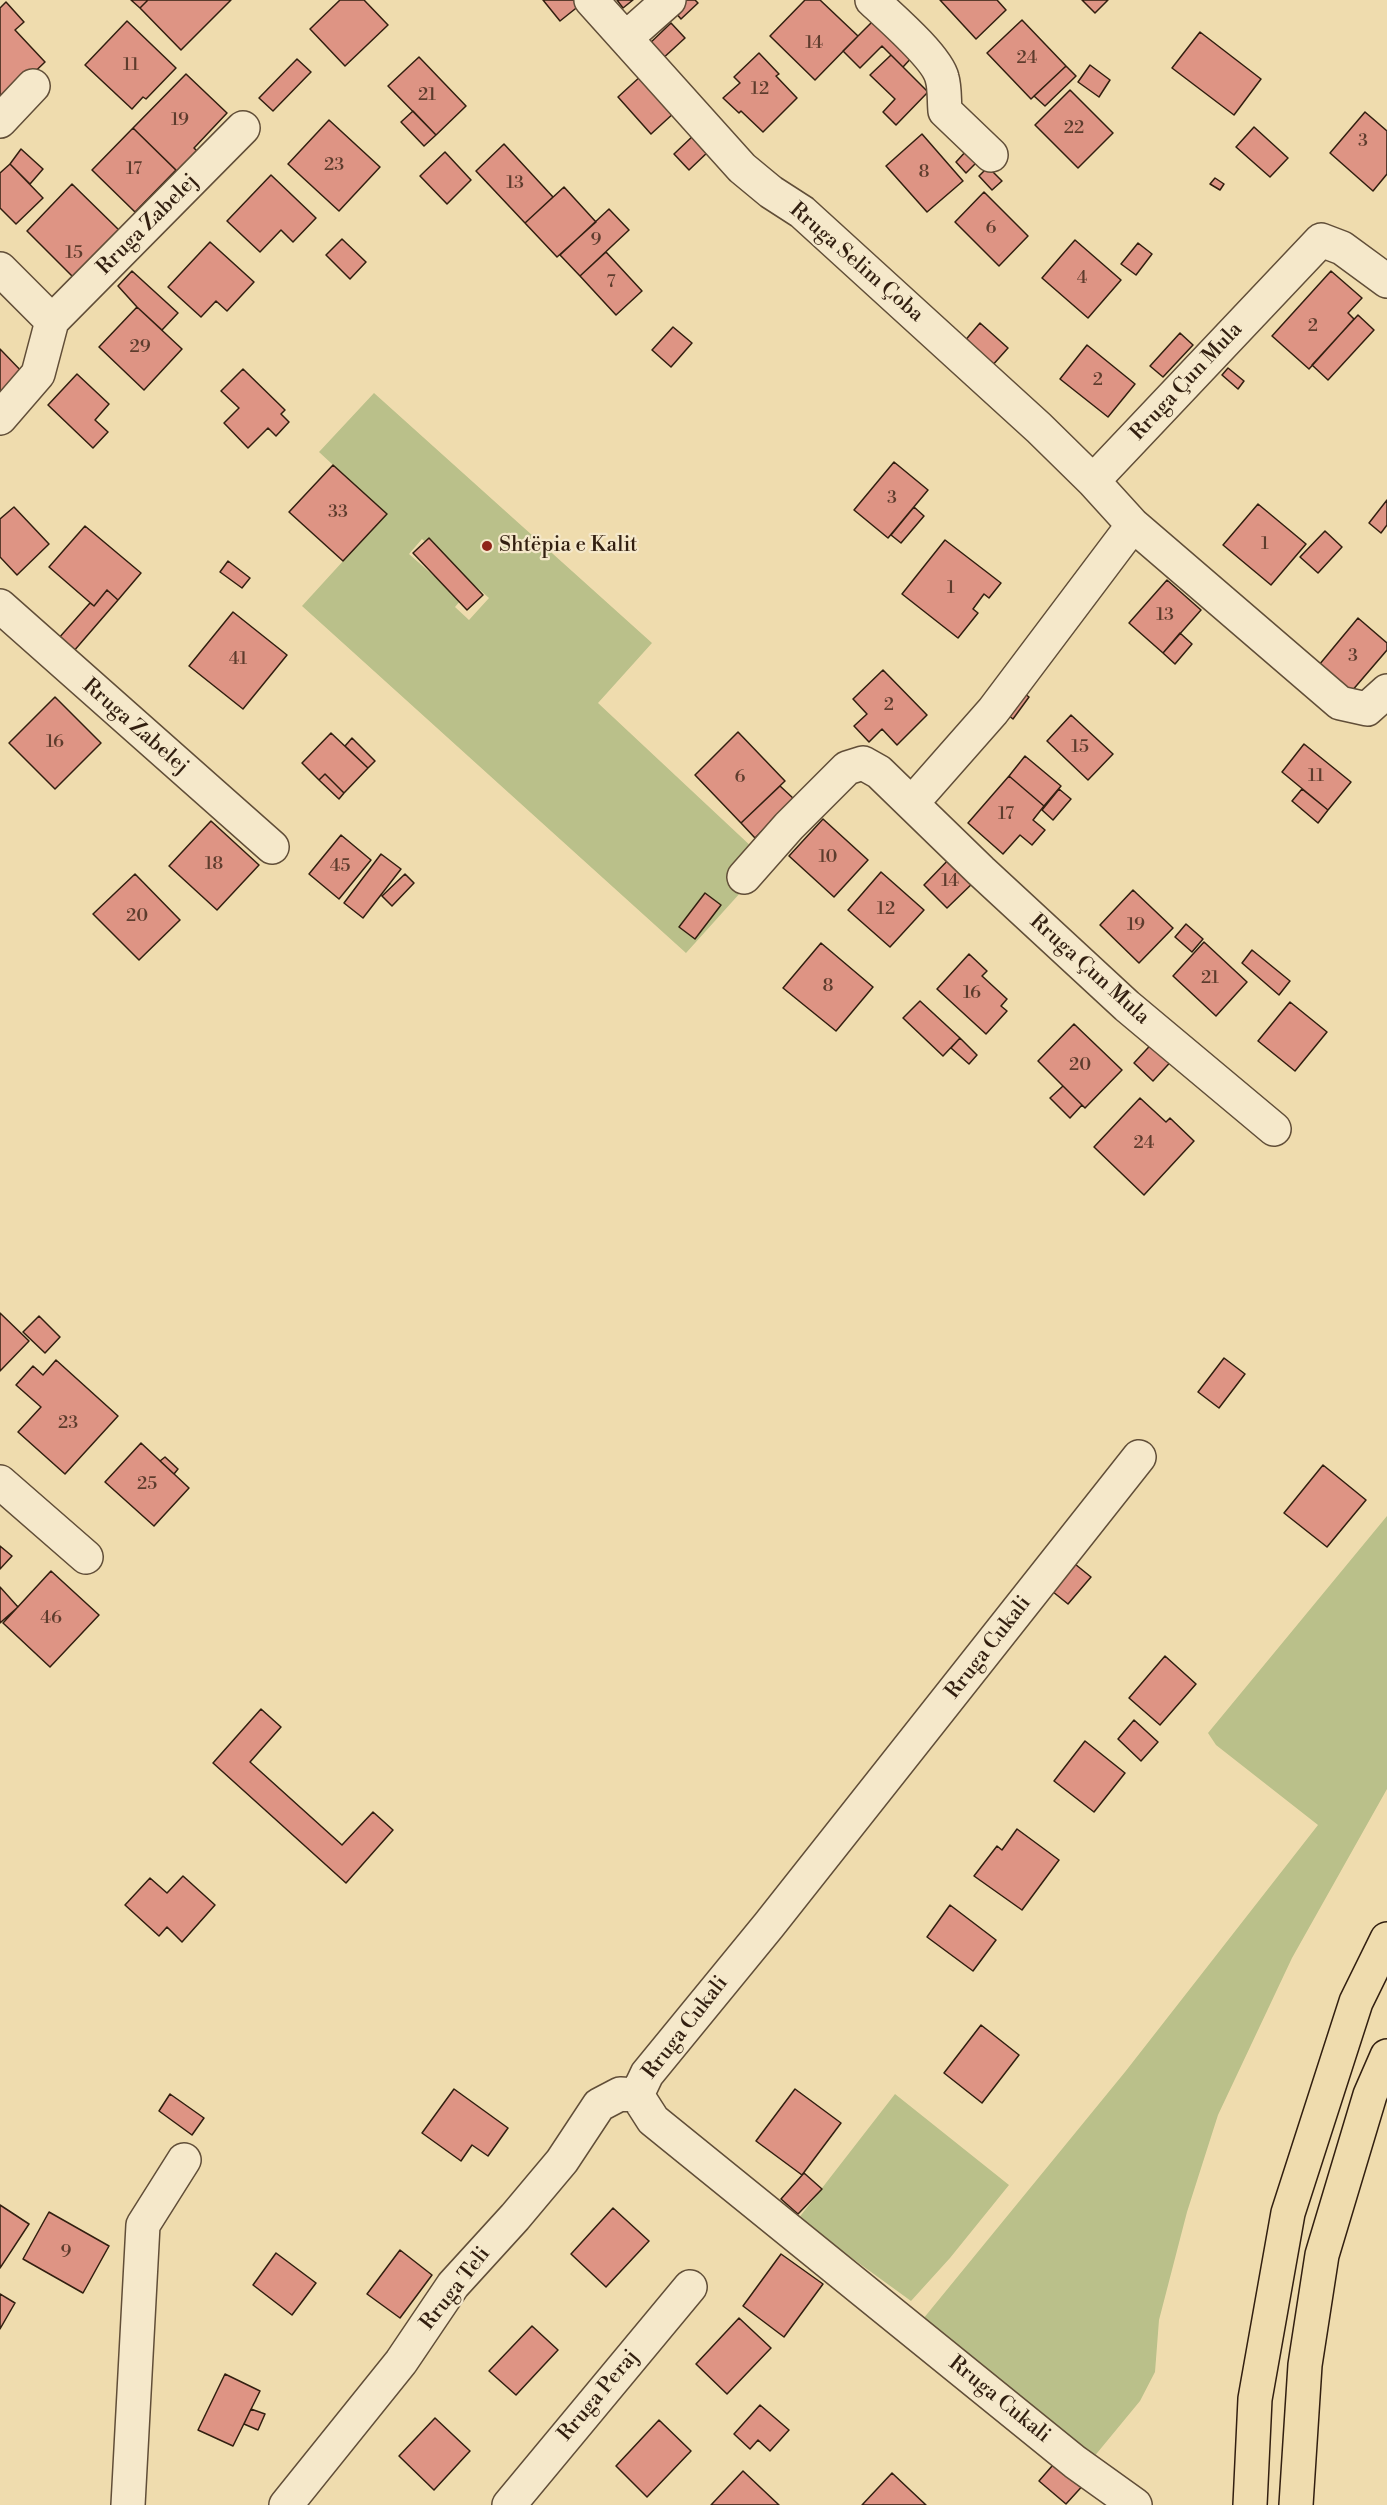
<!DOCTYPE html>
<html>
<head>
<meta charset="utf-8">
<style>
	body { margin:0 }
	canvas { display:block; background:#efdcae }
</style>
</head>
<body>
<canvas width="1387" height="2505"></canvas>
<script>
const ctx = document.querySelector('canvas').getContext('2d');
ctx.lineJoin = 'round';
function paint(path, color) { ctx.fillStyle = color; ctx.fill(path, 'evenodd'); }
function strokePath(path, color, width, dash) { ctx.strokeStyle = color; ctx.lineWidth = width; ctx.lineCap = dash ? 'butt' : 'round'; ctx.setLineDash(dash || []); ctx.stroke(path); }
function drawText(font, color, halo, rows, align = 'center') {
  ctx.font = font + ' "Libre Bodoni",serif'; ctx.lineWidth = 4.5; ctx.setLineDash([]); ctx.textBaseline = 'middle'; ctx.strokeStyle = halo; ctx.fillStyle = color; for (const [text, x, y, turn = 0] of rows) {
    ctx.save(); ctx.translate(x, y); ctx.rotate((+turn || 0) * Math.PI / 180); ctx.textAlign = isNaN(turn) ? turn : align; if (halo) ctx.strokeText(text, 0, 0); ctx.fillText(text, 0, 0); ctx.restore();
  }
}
paint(new Path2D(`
	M374,393L652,643L598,703L754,849L727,879L741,892L686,953L302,606L386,514L319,452ZM422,539L489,598L469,620L455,607L461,600L409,554Z
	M1387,1516V1789L1292,1958L1218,2115L1187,2212L1159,2320L1155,2372L1140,2401L1093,2458L923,2319L1125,2072L1318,1825L1216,1745L1208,1733Z
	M895,2094L1009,2185L950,2258L911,2301L798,2219Z`), '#bac08a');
const building = new Path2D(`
	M131,0H148L140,8Z
	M148,0H231L181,50L140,8Z
	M340,0H364L388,25L345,66L310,29Z
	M543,0H575L580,5L560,21Z
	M617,0H633L623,8Z
	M686,0H695L698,3L681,19L674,11Z
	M805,0H820L858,36L815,80L770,36Z
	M940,0H997L1006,10L976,39Z
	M1082,0H1108L1095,13Z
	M6,2L24,22L15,30L45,62L0,105V8Z
	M876,18L914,55L903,67L882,46L860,68L843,51Z
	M1022,20L1066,66L1031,99L987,53Z
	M127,21L176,68L146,99L143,97L132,109L85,65Z
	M671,23L685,38L660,61L647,46Z
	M1200,32L1261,79L1234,115L1172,68Z
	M759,53L779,74L776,76L797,98L763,132L741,111L739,113L723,98L740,83L734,77Z
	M891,55L928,92L896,125L883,112L895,99L870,75Z
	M419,57L466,106L436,135L388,86Z
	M297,59L311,72L273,111L259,98Z
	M1090,65L1110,80L1099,97L1078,82Z
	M1066,66L1076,76L1045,106L1034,96Z
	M186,74L227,113L194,148L205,159L185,179L133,128Z
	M642,75L675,112L651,134L618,97Z
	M1070,90L1113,133L1078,168L1035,125Z
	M413,111L436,135L424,146L401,122Z
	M1365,112L1387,131V174L1373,191L1330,153Z
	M329,120L380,167L339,211L288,164Z
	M1254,127L1288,158L1270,177L1236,147Z
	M133,128L176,170L135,212L92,170Z
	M695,134L710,150L689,170L674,154Z
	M922,134L963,181L927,212L886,166Z
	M504,144L553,197L525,223L476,171Z
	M21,149L43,169L30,184L10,164Z
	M968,149L979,160L966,173L956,162Z
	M445,152L471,180L447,204L420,176Z
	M10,164L43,198L16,224L0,208V173Z
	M988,167L1002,181L992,190L979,176Z
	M271,175L316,218L293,242L281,230L260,252L227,221Z
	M1215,178L1224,184L1220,190L1210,184Z
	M72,184L120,231L74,278L27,231Z
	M564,187L596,222L557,257L525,223Z
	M984,192L1028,236L999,266L955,222Z
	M609,209L629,230L580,276L560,255Z
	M342,239L366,262L350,279L326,255Z
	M1075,240L1121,280L1088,318L1042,278Z
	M210,242L254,282L227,311L216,301L201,317L168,287Z
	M1138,243L1152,254L1136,275L1121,264Z
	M606,252L642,291L616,315L580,276Z
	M132,271L178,313L162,330L137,307L118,286Z
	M1331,271L1362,298L1348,313L1354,319L1309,369L1272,336Z
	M137,307L182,349L144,390L99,347Z
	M1358,315L1374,330L1328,380L1312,365Z
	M980,323L1008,348L991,367L963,343Z
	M673,327L692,343L671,367L652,350Z
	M1180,333L1193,345L1163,377L1150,366Z
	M1087,345L1135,384L1108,417L1060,379Z
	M0,349L27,377L0,402Z
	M1228,368L1244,381L1238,389L1222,375Z
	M243,369L285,410L281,414L289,422L276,436L268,428L248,448L224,423L239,408L221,391Z
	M77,374L109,404L95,420L108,432L93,448L48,405Z
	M894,462L928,490L888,538L854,510Z
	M333,465L387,514L343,561L289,512Z
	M1387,500V525L1381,533L1369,523Z
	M1258,504L1306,544L1271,585L1223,545Z
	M14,507L49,544L17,575L0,557V519Z
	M914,507L924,516L901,543L891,535Z
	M85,526L141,573L118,600L107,590L94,606L49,567Z
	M1325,531L1342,547L1318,573L1300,557Z
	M429,538L483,595L467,610L413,553Z
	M945,540L1001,583L989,598L984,594L973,609L978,613L958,638L902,594Z
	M228,561L250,578L242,588L220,572Z
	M1167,580L1201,610L1163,653L1129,623Z
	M107,590L118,600L73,652L58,639L90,603L94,606Z
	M233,612L287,655L243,709L189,666Z
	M1358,618L1387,643V650L1351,692L1319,665Z
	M1180,633L1192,644L1175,664L1163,653Z
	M883,670L927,715L897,745L882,729L869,742L854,726L867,714L853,699Z
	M1014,686L1029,697L1013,719L998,707Z
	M55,697L101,743L55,789L9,743Z
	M1071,715L1113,754L1088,780L1047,741Z
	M738,732L785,781L741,823L695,775Z
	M331,733L368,768L344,793L325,774L319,780L302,763Z
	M352,738L375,761L368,768L345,746Z
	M1304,744L1351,782L1328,810L1282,772Z
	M1025,756L1061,786L1044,806L1009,776Z
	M325,774L344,793L339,799L319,780Z
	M1009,776L1044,806L1033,820L1045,830L1032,845L1020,835L1003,854L968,823Z
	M780,786L794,799L755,838L741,823Z
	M1059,789L1071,799L1053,820L1042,810Z
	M1302,789L1328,810L1318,823L1292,801Z
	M823,819L868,860L834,897L789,856Z
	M211,821L259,865L217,910L169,866Z
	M341,835L371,860L339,899L309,874Z
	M381,854L401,869L363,918L344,903Z
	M953,855L977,879L947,908L924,885Z
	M881,872L924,910L890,947L848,910Z
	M135,874L180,920L139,960L93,914Z
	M405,874L414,883L392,906L382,896Z
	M1133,890L1173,928L1139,963L1100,925Z
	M705,893L721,905L695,939L679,927Z
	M1186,924L1203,939L1192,952L1175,937Z
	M1204,942L1247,982L1216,1016L1173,976Z
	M821,943L873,987L836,1031L783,988Z
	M1252,950L1290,981L1279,995L1242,963Z
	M969,954L987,971L982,976L1007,999L1001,1006L1007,1011L986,1034L937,989Z
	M920,1001L960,1038L943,1056L903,1018Z
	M1290,1002L1327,1032L1295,1071L1258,1041Z
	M1074,1024L1122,1070L1085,1108L1038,1061Z
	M1158,1037L1177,1055L1153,1081L1134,1063Z
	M960,1038L977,1055L969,1064L951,1048Z
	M1063,1086L1082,1105L1070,1118L1050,1098Z
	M1140,1098L1166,1122L1170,1118L1194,1141L1144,1195L1094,1147Z
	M0,1313L29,1341L0,1371Z
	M39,1316L60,1337L45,1353L23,1332Z
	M1224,1358L1245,1374L1219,1408L1198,1392Z
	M56,1360L118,1416L65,1474L18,1432L41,1407L16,1385L33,1366L43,1375Z
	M141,1443L189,1488L154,1526L105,1482Z
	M165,1457L178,1469L174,1474L160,1461Z
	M1323,1465L1366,1500L1327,1547L1284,1513Z
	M0,1546L12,1556L0,1569Z
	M1070,1560L1091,1577L1068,1604L1047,1587Z
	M51,1571L99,1615L50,1667L3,1623Z
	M0,1587L18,1607L0,1623Z
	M1165,1656L1196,1684L1160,1725L1129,1698Z
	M261,1709L281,1727L250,1762L342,1845L373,1812L393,1830L346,1883L213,1763Z
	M1134,1720L1158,1742L1141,1761L1118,1739Z
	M1085,1741L1125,1773L1094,1812L1054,1781Z
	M1017,1829L1059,1860L1022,1910L974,1876L997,1846L1002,1850Z
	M183,1876L215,1905L182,1942L167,1927L159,1936L125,1905L150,1878L167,1893Z
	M950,1905L996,1940L973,1971L927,1937Z
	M981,2025L1019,2055L982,2103L944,2073Z
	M454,2089L508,2128L488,2156L472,2145L461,2161L422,2133Z
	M795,2089L841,2123L802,2175L756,2141Z
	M170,2094L204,2118L192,2135L159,2111Z
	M804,2173L822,2189L798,2214L781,2199Z
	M0,2205L29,2224L0,2268Z
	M613,2208L649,2241L606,2287L571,2254Z
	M49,2212L109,2246L83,2293L23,2259Z
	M400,2250L432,2275L400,2318L367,2294Z
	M276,2253L316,2283L292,2315L253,2285Z
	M781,2254L823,2284L784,2337L743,2306Z
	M0,2294L15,2303L0,2329Z
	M739,2318L771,2348L727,2394L696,2364Z
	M532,2326L558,2350L516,2395L489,2371Z
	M225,2374L260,2391L233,2446L198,2430Z
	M760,2405L789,2430L770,2451L758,2440L750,2449L734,2434Z
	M251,2409L265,2414L258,2430L244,2424Z
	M435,2418L470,2451L434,2490L399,2456Z
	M659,2420L691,2451L647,2497L616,2466Z
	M1059,2458L1086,2482L1066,2504L1039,2481Z
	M743,2471L779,2505H711Z
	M892,2473L926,2505H862Z`);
paint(building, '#de9484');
strokePath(building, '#321f10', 1.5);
const minor = new Path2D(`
	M591,0L742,168L771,192L802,212L1039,428L1093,481L1133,525L1340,703L1367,709L1387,691
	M872,0C889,16 937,57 942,78C945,88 944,100 945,111L991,155
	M626,38L669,0
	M0,121L33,86
	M0,269L52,321
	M0,418L38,374L52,321L243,128
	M1093,481L1321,240L1342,248L1387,281
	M0,606L272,847
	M912,803L993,711L1133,525
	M744,877L789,826L847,768L863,763L879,772L981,871L1127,1006L1274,1129
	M0,1482L86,1557
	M128,2505L143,2225L184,2160
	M286,2505L401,2362L453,2285L515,2217L562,2161L599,2105L620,2094L637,2095
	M509,2505L690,2287
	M1135,2505L1075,2462L653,2120L637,2095L647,2074L769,1925L1139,1457`);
const highway = new Path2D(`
	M1250,2505L1255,2399L1288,2213L1356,2002L1387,1939
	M1296,2505L1305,2365L1322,2255L1370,2095L1387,2056`);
strokePath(minor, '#614e38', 36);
strokePath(highway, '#321f10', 36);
strokePath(minor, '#f5e8ca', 33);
strokePath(highway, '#efdcae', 33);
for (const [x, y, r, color] of [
	[487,546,6,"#8f2418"]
]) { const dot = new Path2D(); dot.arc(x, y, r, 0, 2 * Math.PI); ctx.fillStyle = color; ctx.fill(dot); strokePath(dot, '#f5e8ca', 2); }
drawText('18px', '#5d3c2d', null, [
	["14",814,44],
	["24",1027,59],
	["11",131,66],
	["12",760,90],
	["21",427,96],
	["19",180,121],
	["22",1074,129],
	["3",1363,142],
	["23",334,166],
	["17",134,170],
	["8",924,173],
	["13",515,184],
	["6",991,229],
	["9",596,241],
	["15",74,254],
	["4",1082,279],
	["7",611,283],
	["2",1313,327],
	["29",140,348],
	["2",1098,381],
	["3",892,499],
	["33",338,513],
	["1",1265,545],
	["1",951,589],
	["13",1165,616],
	["3",1353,657],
	["41",238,660],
	["2",889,706],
	["16",55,743],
	["15",1080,748],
	["11",1316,777],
	["6",740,778],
	["17",1006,815],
	["10",828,858],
	["18",214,865],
	["45",340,867],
	["14",950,882],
	["12",886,910],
	["20",137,917],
	["19",1136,926],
	["21",1210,979],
	["8",828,987],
	["16",972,994],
	["20",1080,1066],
	["24",1144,1144],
	["23",68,1424],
	["25",147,1485],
	["46",51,1619],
	["9",66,2253]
]);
drawText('21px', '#321f10', '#f5e8ca', [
	["Rruga Zabelej",148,225,-45],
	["Rruga Selim Çoba",856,263,41],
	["Rruga Çun Mula",1187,382,-47],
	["Rruga Zabelej",135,727,41],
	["Rruga Çun Mula",1089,970,42],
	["Rruga Cukali",989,1648,-52],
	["Rruga Cukali",686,2028,-52],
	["Rruga Teli",456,2289,-52],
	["Rruga Peraj",599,2396,-50],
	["Rruga Cukali",999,2400,39]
]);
drawText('21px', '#321f10', '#f5e8ca', [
	["Shtëpia e Kalit",499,546]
], 'left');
</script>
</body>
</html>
